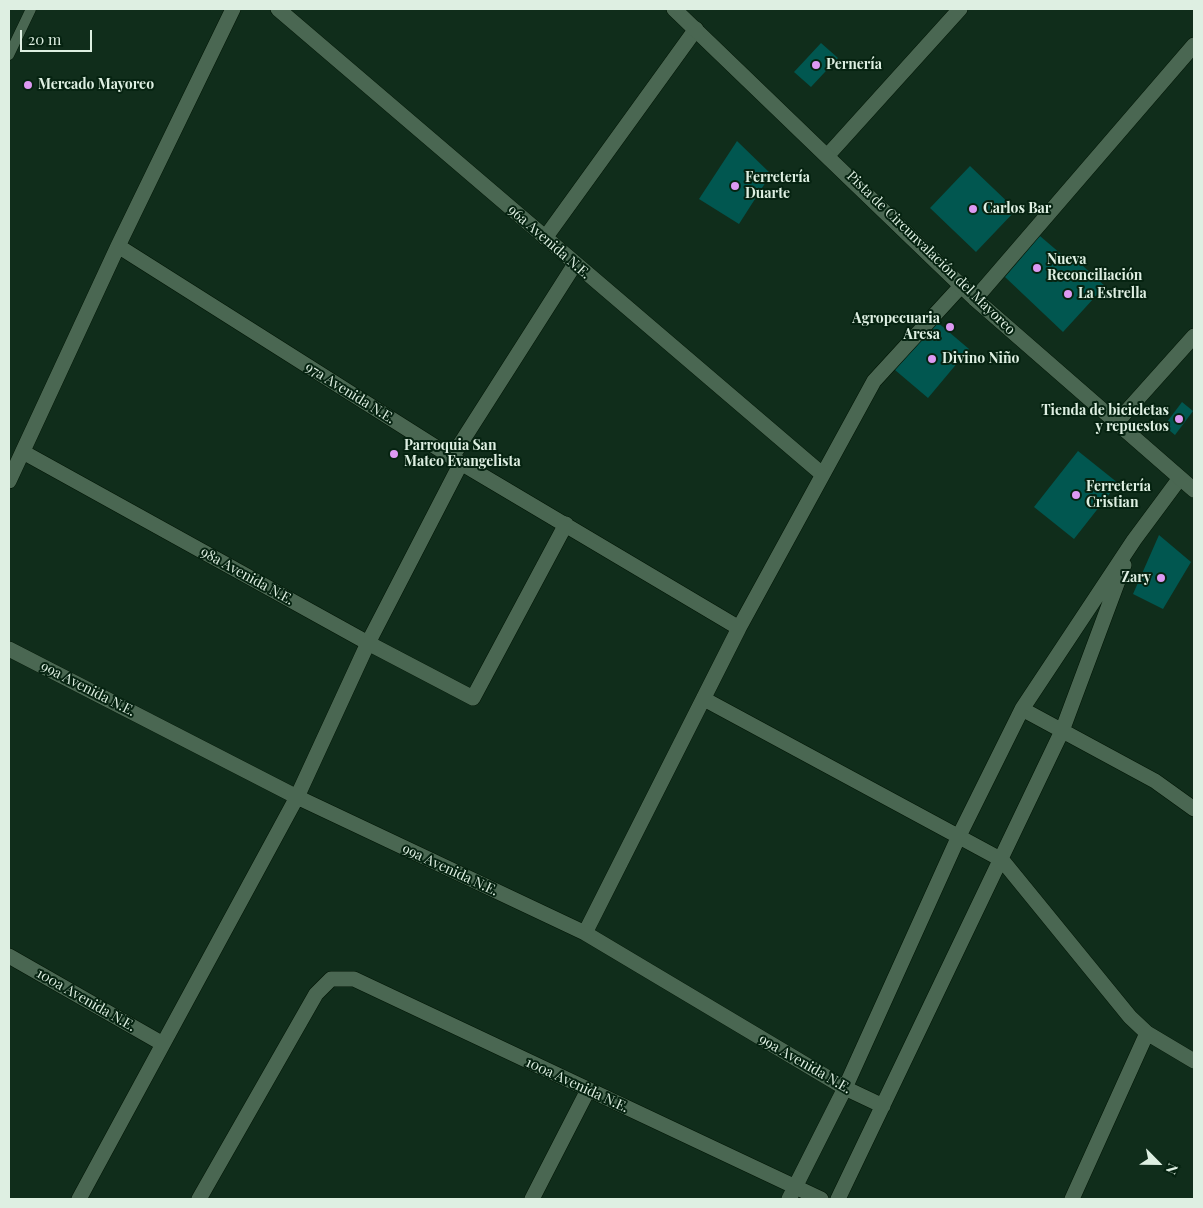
<!DOCTYPE html>
<html>
<head>
<meta charset="utf-8">
<style>
	body { margin:0 }
	#map { position:relative; width:1203px; height:1208px; overflow:hidden; background:#102d1b; font-family:"Playfair Display",serif }
	canvas { display:block }
	.frame { position:absolute; inset:0; border:10px solid #deefe2; pointer-events:none }
	.north { position:absolute; left:1133px; top:1138px; width:50px; height:50px; -webkit-text-stroke:4px #062311; paint-order:stroke; rotate:113deg; font-size:14px; font-weight:700; line-height:20px; text-align:center; color:#deefe2 }
	.north::after { content:''; display:block; margin:auto; width:18px; height:22px; background:#deefe2; clip-path:polygon(50% 0,100% 100%,50% 72%,0 100%) }
	.scale { position:absolute; left:20px; top:30px; width:72px; height:22px; box-sizing:border-box; border:2px solid #deefe2; border-top:0; padding-left:6px; font-size:15px; line-height:18px; white-space:nowrap; color:#deefe2; -webkit-text-stroke:4px #062311; paint-order:stroke }
</style>
</head>
<body>
<div id="map">
<canvas width="1203" height="1208"></canvas>
<div class="frame"></div>
<div class="north">N</div>
<div class="scale">20 m</div>
</div>
<script>
const ctx = document.querySelector('canvas').getContext('2d');
ctx.lineJoin = 'round';
function paint(path, color) { ctx.fillStyle = color; ctx.fill(path, 'evenodd'); }
function strokePath(path, color, width, dash) { ctx.strokeStyle = color; ctx.lineWidth = width; ctx.lineCap = dash ? 'butt' : 'round'; ctx.setLineDash(dash || []); ctx.stroke(path); }
function drawText(font, color, halo, rows, align = 'center') {
  ctx.font = font + ' "Playfair Display",serif'; ctx.lineWidth = 4; ctx.setLineDash([]); ctx.textBaseline = 'middle'; ctx.strokeStyle = halo; ctx.fillStyle = color; for (const [text, x, y, turn = 0] of rows) {
    ctx.save(); ctx.translate(x, y); ctx.rotate((+turn || 0) * Math.PI / 180); ctx.textAlign = isNaN(turn) ? turn : align; if (halo) ctx.strokeText(text, 0, 0); ctx.fillText(text, 0, 0); ctx.restore();
  }
}
paint(new Path2D(`
	M821,43L838,58L811,87L794,72Z
	M737,141L771,174L739,224L699,199Z
	M970,166L1016,210L976,252L930,208Z
	M1040,236L1068,260L1072,256L1105,286L1063,332L1005,277Z
	M936,321L969,349L928,398L895,370Z
	M1182,402L1193,411L1175,435L1164,426Z
	M1078,451L1118,483L1074,539L1034,507Z
	M1159,535L1191,562L1163,609L1133,594Z`), '#015750');
const service = new Path2D(`
	M9,55L31,9`);
const minor = new Path2D(`
	M278,9L822,474
	M828,155L960,9
	M545,238L696,29
	M118,246L461,463L739,628
	M975,299L1194,45
	M1117,422L1194,336
	M23,452L368,643L473,698L566,524
	M452,457L575,264
	M9,481L118,246L233,9
	M9,649L297,797L585,933L845,1088L883,1106
	M704,699L1002,860L1130,1017L1147,1033L1194,1061
	M1022,709L1155,781L1194,809
	M585,933L739,628L874,381L962,285
	M9,956L163,1044
	M79,1199L297,797L368,643L461,463
	M199,1199L316,994L331,979H354L821,1199
	M532,1199L588,1090
	M789,1199L845,1088L958,838L1022,709L1134,540L1180,478
	M838,1199L1062,731L1124,565
	M1072,1199L1147,1033`);
const secondary = new Path2D(`
	M674,9L975,299L1194,490`);
strokePath(service, '#001505', 11);
strokePath(minor, '#001505', 16);
strokePath(secondary, '#001505', 16);
strokePath(service, '#4a6752', 10);
strokePath(minor, '#4a6752', 15);
strokePath(secondary, '#4a6752', 15);
for (const [x, y, r, color] of [
	[816,65,5,"#dd99f3"],
	[28,85,5,"#dd99f3"],
	[735,186,5,"#dd99f3"],
	[973,209,5,"#dd99f3"],
	[1037,268,5,"#dd99f3"],
	[1068,294,5,"#dd99f3"],
	[950,327,5,"#dd99f3"],
	[932,359,5,"#dd99f3"],
	[1179,419,5,"#dd99f3"],
	[394,454,5,"#dd99f3"],
	[1076,495,5,"#dd99f3"],
	[1161,578,5,"#dd99f3"]
]) { const dot = new Path2D(); dot.arc(x, y, r, 0, 2 * Math.PI); ctx.fillStyle = color; ctx.fill(dot); strokePath(dot, '#062311', 2); }
drawText('bold 14px', '#deefe2', '#062311', [
	["Pernería",826,65],
	["Mercado Mayoreo",38,85],
	["Ferretería",745,178],
	["Duarte",745,194],
	["Carlos Bar",983,209],
	["Nueva",1047,260],
	["Reconciliación",1047,276],
	["La Estrella",1078,294],
	["Agropecuaria",940,319,"right"],
	["Aresa",940,335,"right"],
	["Divino Niño",942,359],
	["Tienda de bicicletas",1169,411,"right"],
	["y repuestos",1169,427,"right"],
	["Parroquia San",404,446],
	["Mateo Evangelista",404,462],
	["Ferretería",1086,487],
	["Cristian",1086,503],
	["Zary",1151,578,"right"]
], 'left');
drawText('14px', '#deefe2', '#062311', [
	["96a Avenida N.E.",549,242,41],
	["Pista de Circunvalación del Mayoreo",931,253,44],
	["97a Avenida N.E.",350,393,32],
	["98a Avenida N.E.",247,576,29],
	["99a Avenida N.E.",88,689,27],
	["99a Avenida N.E.",450,870,25],
	["100a Avenida N.E.",86,1000,30],
	["99a Avenida N.E.",805,1064,30],
	["100a Avenida N.E.",577,1085,25]
]);
</script>
</body>
</html>
